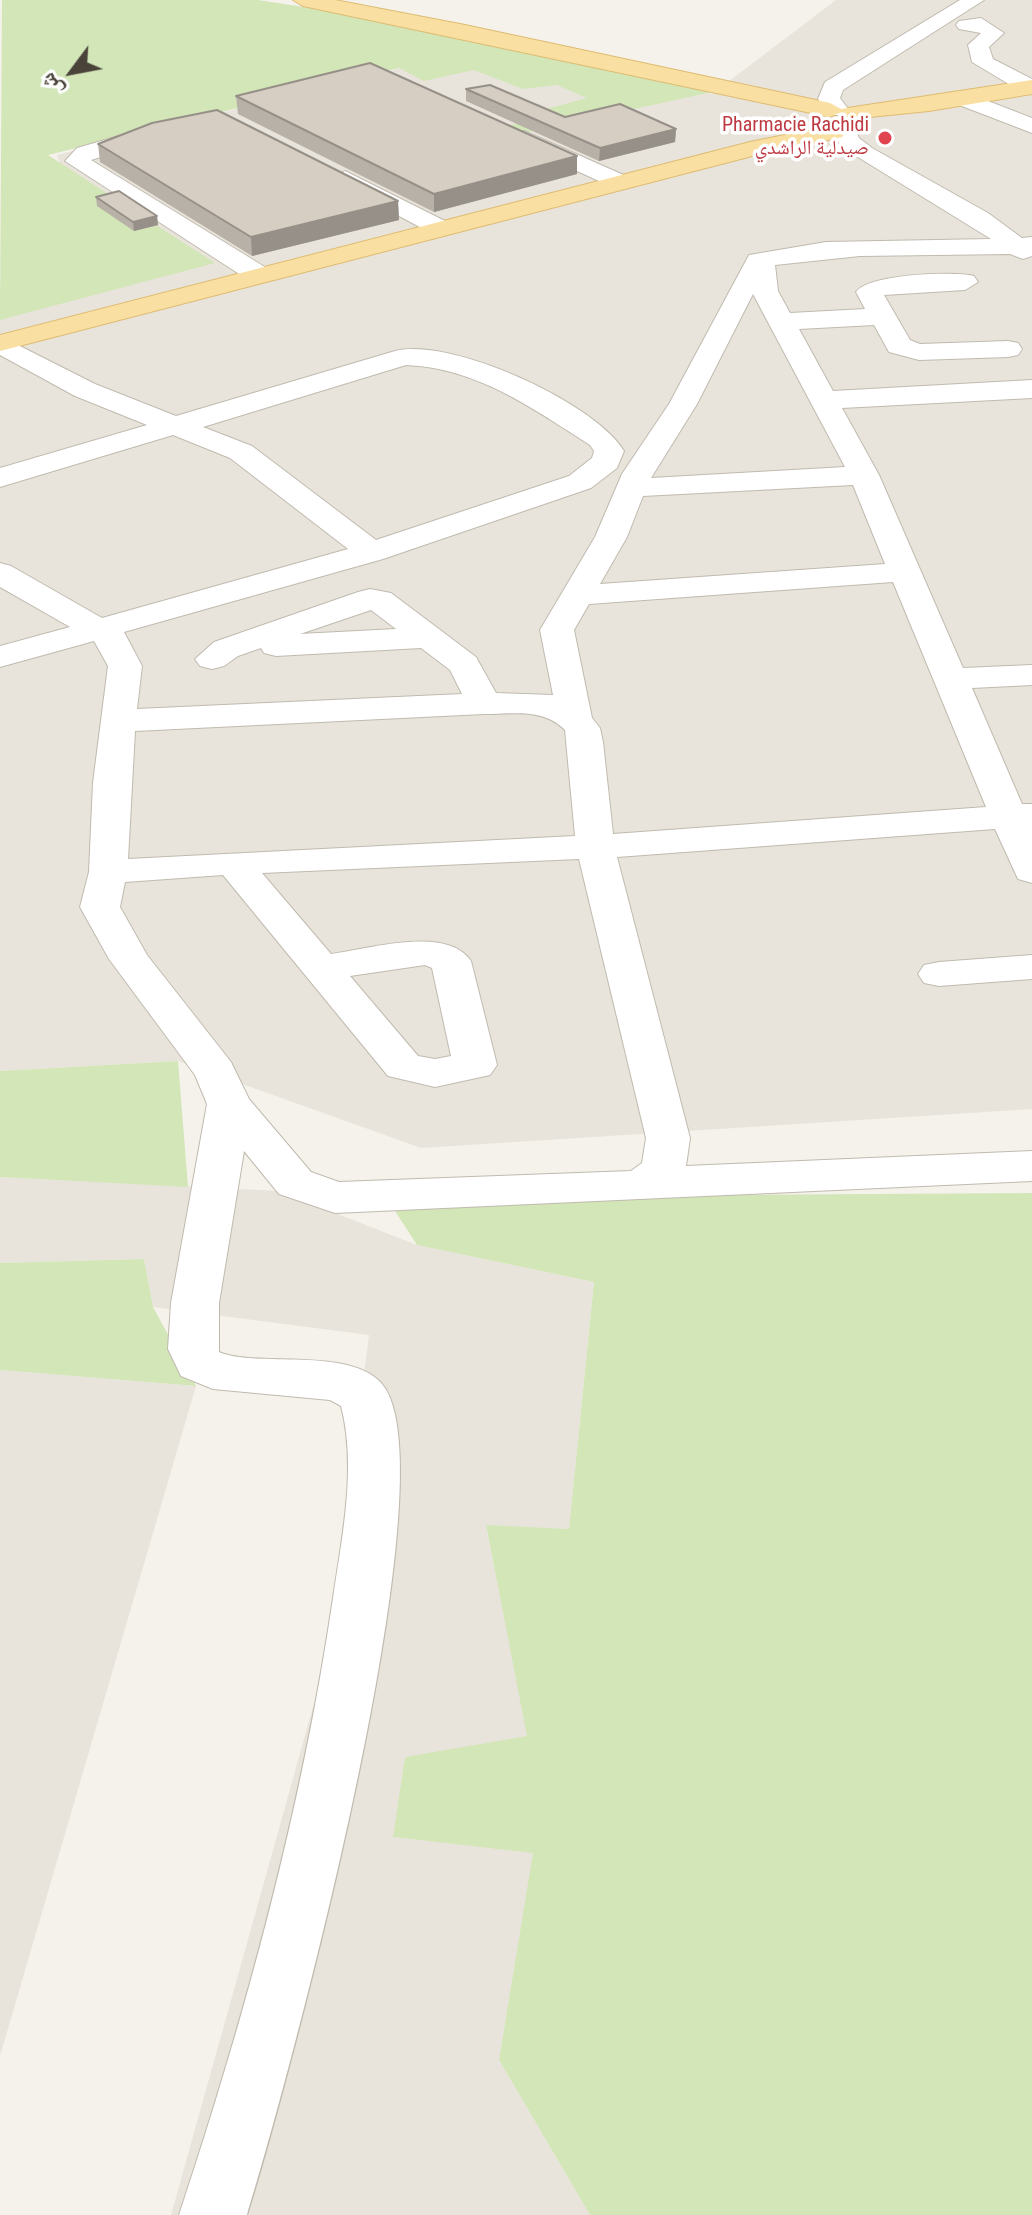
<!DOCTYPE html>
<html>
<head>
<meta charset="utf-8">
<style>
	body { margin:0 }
	#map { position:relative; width:1032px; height:2215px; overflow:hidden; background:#f5f2ec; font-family:"Roboto Condensed","Noto Naskh Arabic",sans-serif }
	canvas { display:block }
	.north { position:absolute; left:32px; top:32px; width:80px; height:80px; -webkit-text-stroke:6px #fff; paint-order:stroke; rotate:238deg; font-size:22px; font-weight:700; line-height:32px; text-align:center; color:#4a433a }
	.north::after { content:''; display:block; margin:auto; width:28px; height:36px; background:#4a433a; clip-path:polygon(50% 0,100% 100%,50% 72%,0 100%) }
</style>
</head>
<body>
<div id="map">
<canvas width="1032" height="2215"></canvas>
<div class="north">ش</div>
</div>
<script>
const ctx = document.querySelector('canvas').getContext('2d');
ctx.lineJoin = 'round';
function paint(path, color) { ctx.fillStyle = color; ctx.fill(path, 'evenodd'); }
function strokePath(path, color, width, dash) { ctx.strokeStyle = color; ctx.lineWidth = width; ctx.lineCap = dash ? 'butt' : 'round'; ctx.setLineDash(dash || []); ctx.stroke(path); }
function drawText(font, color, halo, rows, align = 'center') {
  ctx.font = font + ' "Roboto Condensed","Noto Naskh Arabic",sans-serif'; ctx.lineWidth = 7; ctx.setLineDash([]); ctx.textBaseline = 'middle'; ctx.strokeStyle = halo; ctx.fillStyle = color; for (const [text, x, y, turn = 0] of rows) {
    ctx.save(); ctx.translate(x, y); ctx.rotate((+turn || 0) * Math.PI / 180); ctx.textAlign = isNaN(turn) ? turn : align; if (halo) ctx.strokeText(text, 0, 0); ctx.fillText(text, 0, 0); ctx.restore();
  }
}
paint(new Path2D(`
	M836,0H1032V1109L421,1148L178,1061L0,1071V286L69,195L57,155L348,80L489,48L712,94Z
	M0,1177L279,1191L417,1245L594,1282L569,1529L486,1526L528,1736L405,1758L394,1837L534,1852L499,2060L590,2215H171L330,1646L369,1335L153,1307L144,1259L0,1263Z
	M0,1370L196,1386L0,2056Z`), '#e9e4db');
paint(new Path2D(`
	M2,0H258L350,14L717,91L524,133L502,128L531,119L524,115L587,98L557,85L523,89L474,70L424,81L399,68L48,155L215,263L0,320Z
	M178,1061L188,1187L0,1177V1071Z
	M1032,1193V2215H590L499,2060L533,1853L393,1837L405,1757L527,1736L486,1525L569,1529L594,1282L417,1245L386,1197Z
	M144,1259L153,1307L196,1386L0,1370V1263Z`), '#d2e6b8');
const minor = new Path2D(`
	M960,0H984L843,90L840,98L849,110L846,115H830L818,99L825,82Z
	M981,18L1004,33L989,47L993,59L1032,79V93L1022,92L972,62L968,45L981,33L959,29L956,25L959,21Z
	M962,91L1032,118V133L954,103L951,98L954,93Z
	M846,124L854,126L859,138L872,148L988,213L1022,238L1032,237V256L1023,259L1010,254L860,256L775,265L778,291L790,313L865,309L856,292C868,274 953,271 974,276L978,282L965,290L884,295L910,340L920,344L1008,341L1018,343L1022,349L1018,355L1008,357L919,360L889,352L874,325L799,329L833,391L1032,380V398L842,408L879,475L963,668L1032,665V685L972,688L1022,804H1032V883L1018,879L995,829L617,857L690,1138L686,1166L1032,1151V1181L335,1213L279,1194L244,1151L219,1303V1352C255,1368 350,1346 382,1384C455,1470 285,2094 247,2215H179C246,2014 302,1808 333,1598C342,1537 357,1467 341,1406L330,1400L213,1389L181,1376L168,1349L171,1303L207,1104L195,1075L109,959L80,907L89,872L93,783L108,666L94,641L0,667V646L70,627L0,587V563L11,566L102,618L348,549L230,458L173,435L0,487V468L147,425L75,396L0,355V336L95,384L176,416L395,351C452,337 595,403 624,451L617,468L591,488L383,559L124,632L142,666L137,709L462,694L450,670L421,648L276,656L264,653L261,648L238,656L224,666L212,669L200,666L195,659L214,642L358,592L370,589L391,593L476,657L496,693L553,695L540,630L595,537L622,474L669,404L749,255L826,242L991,239L840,146L835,131ZM753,294L845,467L651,478L697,404ZM406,365C477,368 532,408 590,445L594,451L592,458L569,476L376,540L252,446L203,427ZM853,485L885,564L600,584L627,537L643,496ZM893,582L986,807L613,834L603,742L600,728L592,718L574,630L589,604ZM371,610L396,629L300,634ZM484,714C512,714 544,708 565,730L575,836L128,859L135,731ZM579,859L646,1138L642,1163L631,1171L339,1182L311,1172L249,1099L231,1062L147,955L120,907L125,882L223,875L388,1076L435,1087L490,1075L497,1065L471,961C447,925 369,949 331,954L262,873ZM425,965L432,968L451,1056L435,1059L418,1056L350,976Z
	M157,125L168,132L165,137L91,160L268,269L272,275L268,281H250L65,161L77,148Z
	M524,131L628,177L632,182L628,187H612L516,143L513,138Z
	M345,171L449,223L452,228L449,233H431L337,183L333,178Z
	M1032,955V979L939,986L924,983L918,974L924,965L939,962Z`);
const major = new Path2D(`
	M293,0H335L465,25L830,103L841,109L1032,80V94L929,111L850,119L839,113L830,117L303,6Z
	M834,125L842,127L845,132L842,137L760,154L0,351V335L750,142Z`);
strokePath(minor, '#c0baaf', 2);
strokePath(major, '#debc72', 2);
paint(minor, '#fff');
paint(major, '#f9dfa2');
paint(new Path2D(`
	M466,89L565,117L676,129L675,142L599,161L466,101Z
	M236,96L577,174L434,212L238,114Z
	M98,144L398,201L399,220L252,256L100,162Z
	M96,197L157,216L158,225L134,231L97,206Z`), '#b8b1a7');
paint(new Path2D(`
	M676,129L675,142L599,161L600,148Z
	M577,156V174L434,212V194Z
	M398,201L399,220L252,256L251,237Z
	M157,216L158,225L134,231L133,222Z`), '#969088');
const building = new Path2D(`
	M370,63L577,156L434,194L236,96Z
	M490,85L565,117L620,104L676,129L600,148L466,89Z
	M217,110L398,201L251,237L98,144L152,123Z
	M119,191L157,216L133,222L96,197Z`);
paint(building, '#d6cec2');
strokePath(building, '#969088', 2);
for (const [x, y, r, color] of [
	[885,138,8,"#e0444e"]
]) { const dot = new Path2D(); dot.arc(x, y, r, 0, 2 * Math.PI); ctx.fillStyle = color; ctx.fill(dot); strokePath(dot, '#fff', 3); }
drawText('20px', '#be3a42', '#fff', [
	["Pharmacie Rachidi",869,126],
	["صيدلية الراشدي",869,149]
], 'right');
</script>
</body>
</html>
